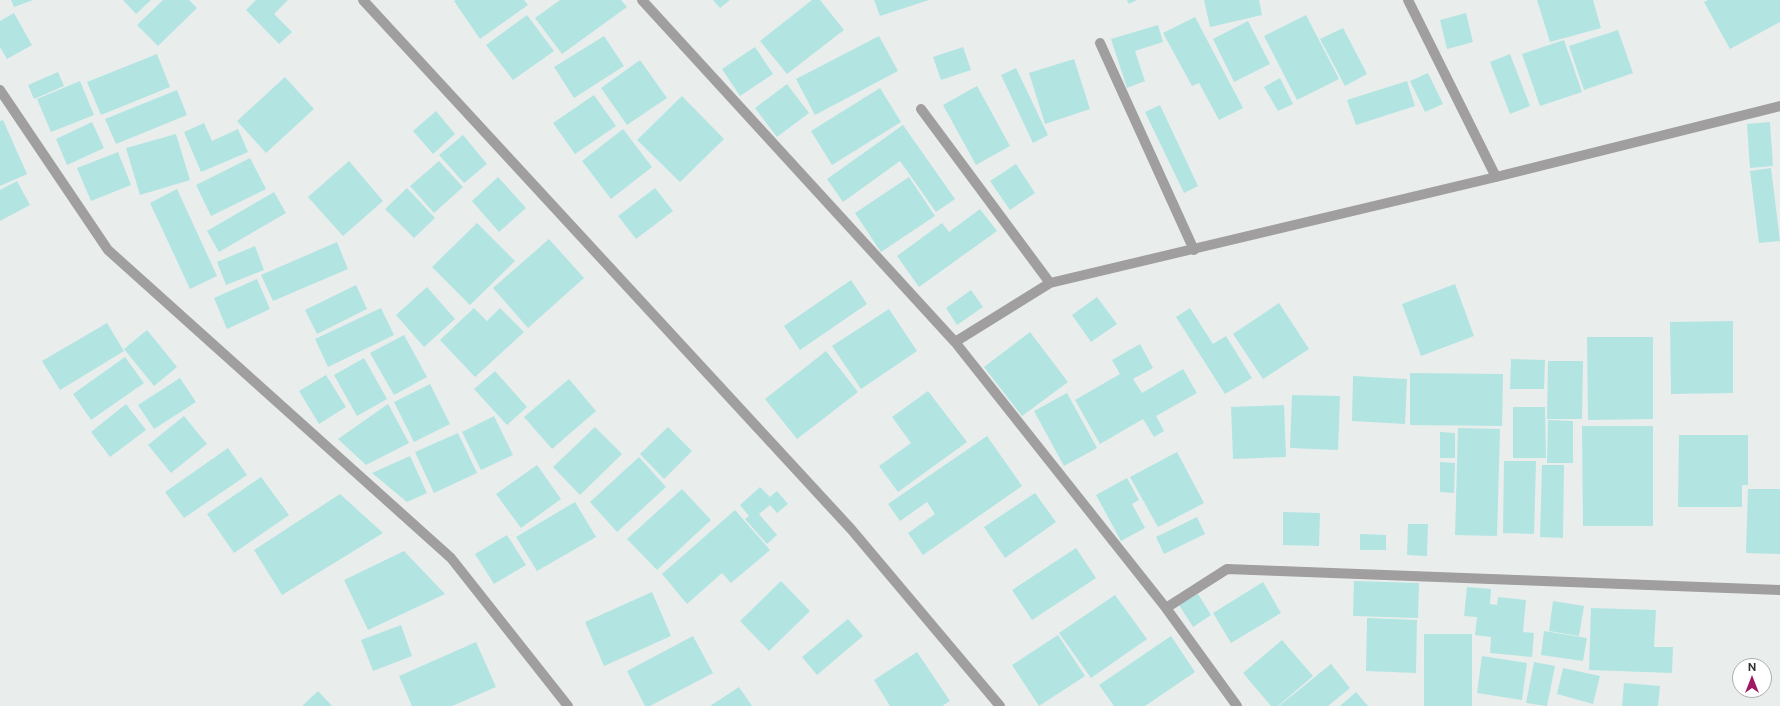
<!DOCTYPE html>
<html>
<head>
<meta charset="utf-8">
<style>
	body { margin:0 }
	#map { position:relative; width:1780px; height:706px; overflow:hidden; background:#e9eeed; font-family:"Public Sans",sans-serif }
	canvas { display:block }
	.north { position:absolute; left:1732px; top:658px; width:40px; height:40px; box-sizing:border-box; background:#fff; border:1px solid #acadad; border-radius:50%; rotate:0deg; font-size:11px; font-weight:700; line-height:16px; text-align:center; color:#2f3131 }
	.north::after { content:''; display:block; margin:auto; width:14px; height:18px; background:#a01763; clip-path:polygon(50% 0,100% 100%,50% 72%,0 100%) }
</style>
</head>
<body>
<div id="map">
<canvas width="1780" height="706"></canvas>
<div class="north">N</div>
</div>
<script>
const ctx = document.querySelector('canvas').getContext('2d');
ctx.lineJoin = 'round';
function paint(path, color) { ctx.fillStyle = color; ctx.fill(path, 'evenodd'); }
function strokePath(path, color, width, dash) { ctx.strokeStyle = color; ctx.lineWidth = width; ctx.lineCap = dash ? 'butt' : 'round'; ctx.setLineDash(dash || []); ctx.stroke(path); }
paint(new Path2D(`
	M11,0H33L14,7Z
	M123,0H151L136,14Z
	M163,0H189L197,8L158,46L137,25Z
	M256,0H288L274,14L292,32L279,44L246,10Z
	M456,0H524L528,5L480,39L454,1Z
	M560,0H621L627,7L562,54L535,18Z
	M713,0H730L720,8Z
	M812,0H820L844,30L787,74L760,41Z
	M874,0H929L880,16Z
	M1127,0H1137L1129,4Z
	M1204,0H1259L1262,15L1210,27Z
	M1537,0H1593L1601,28L1550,42Z
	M1708,0H1780V22L1730,49L1704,2Z
	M14,13L32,45L7,59L0,47V21Z
	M1466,13L1473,42L1447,49L1440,20Z
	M527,15L554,51L513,80L486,45Z
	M1306,15L1339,79L1297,100L1264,36Z
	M1195,17L1243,108L1219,120L1199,83L1192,86L1163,33Z
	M1248,21L1270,64L1234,82L1213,39Z
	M1158,25L1163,42L1135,51L1145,81L1127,88L1111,39Z
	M1343,28L1367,74L1345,86L1320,39Z
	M1618,30L1633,73L1584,90L1569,46Z
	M604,36L624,66L574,98L554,67Z
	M879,36L898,71L815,115L796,79Z
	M1564,40L1582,92L1540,106L1522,54Z
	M755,47L773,74L740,96L722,69Z
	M963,47L971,70L941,80L933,57Z
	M157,54L170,87L101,115L87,82Z
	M1510,54L1530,106L1510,114L1490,62Z
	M1074,59L1090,109L1045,124L1029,73Z
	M640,60L667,98L627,125L601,88Z
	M1016,68L1048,135L1033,143L1001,75Z
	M58,72L64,86L34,99L28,85Z
	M1428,73L1443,104L1425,112L1410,81Z
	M285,77L314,109L266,153L237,121Z
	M1280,78L1293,104L1278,111L1264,87Z
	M80,81L94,115L51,132L37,99Z
	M1407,81L1415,106L1356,125L1347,100Z
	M787,84L809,113L777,137L755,108Z
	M977,86L1010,146L976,165L943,105Z
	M880,88L901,122L832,165L811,131Z
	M177,90L187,115L116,144L105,119Z
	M594,95L616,126L575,154L553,123Z
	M682,96L724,139L680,182L637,140Z
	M1160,105L1198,186L1184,193L1145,112Z
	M436,111L455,134L433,154L413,131Z
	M3,120L27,174L0,186V121Z
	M92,122L104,148L67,165L56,139Z
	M1770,122L1773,166L1750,168L1747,124Z
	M204,123L212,141L238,129L248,152L201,172L184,132Z
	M903,125L955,199L936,212L900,161L843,202L827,179Z
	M623,129L652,167L611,199L582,161Z
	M176,134L190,180L140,195L126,148Z
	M463,135L487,164L464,183L439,155Z
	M118,152L131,185L91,201L77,168Z
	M250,158L266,189L211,216L196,185Z
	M349,161L383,201L343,236L308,197Z
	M439,161L463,187L434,213L410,186Z
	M1016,164L1035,193L1010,210L990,181Z
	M1771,168L1780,241L1759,243L1750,171Z
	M498,177L526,208L499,232L472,201Z
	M909,177L935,216L881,252L855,213Z
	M17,181L30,205L0,221V190Z
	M407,188L435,218L414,238L385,209Z
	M655,188L673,211L636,239L618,216Z
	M177,189L217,276L190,289L150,203Z
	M274,192L286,213L219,252L207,231Z
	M980,209L997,231L919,287L897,256L942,223L949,232Z
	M477,223L515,261L470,305L432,267Z
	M549,239L584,278L528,328L493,288Z
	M337,242L348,269L273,301L261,275Z
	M255,246L264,270L226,285L217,262Z
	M257,279L270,309L227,329L214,298Z
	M851,280L867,304L800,350L784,326Z
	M1455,284L1474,336L1421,356L1402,304Z
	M356,285L367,309L317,334L305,310Z
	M427,287L455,319L424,347L396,315Z
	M971,290L983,307L957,325L946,308Z
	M1097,297L1117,324L1091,342L1072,315Z
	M1279,303L1309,349L1263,379L1233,334Z
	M381,308L394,335L328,367L315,339Z
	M474,308L487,321L500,308L524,332L475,377L440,340Z
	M1190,308L1213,344L1226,336L1252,378L1225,394L1176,317Z
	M889,309L917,351L861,389L832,346Z
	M1733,321V393L1671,394L1670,322Z
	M107,323L124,351L60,390L42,361Z
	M147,330L177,367L154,386L124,349Z
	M1030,332L1068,382L1022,416L984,367Z
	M404,335L427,377L394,395L370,353Z
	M1587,337H1653V419L1588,420Z
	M1140,344L1153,368L1133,379L1142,393L1183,369L1197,393L1156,416L1164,431L1154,437L1143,419L1100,444L1075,400L1120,374L1112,360Z
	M826,351L858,392L797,439L765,399Z
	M125,357L144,383L91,420L73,394Z
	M364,358L387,399L357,416L334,375Z
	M1511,359L1545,360L1544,389H1510Z
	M1548,361H1583L1582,419H1547Z
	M495,371L527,407L507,425L474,389Z
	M1410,373L1503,374L1502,426L1410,425Z
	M326,375L346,407L319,424L299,391Z
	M1353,376L1407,379L1405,424L1352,421Z
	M180,378L196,402L154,429L138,405Z
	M569,379L596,411L552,449L524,417Z
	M430,384L450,424L414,442L394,402Z
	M928,391L967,442L898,492L879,466L911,443L892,417Z
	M1067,393L1097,448L1064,466L1034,411Z
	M1292,395L1340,396L1338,450L1290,448Z
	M126,404L146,430L110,457L91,432Z
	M388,404L409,443L366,465L338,439Z
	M1284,405L1286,457L1233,459L1231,407Z
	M1513,407H1545L1546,458H1513Z
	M184,416L207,444L171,473L148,445Z
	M494,416L513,455L481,470L462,432Z
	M1548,420L1573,421V463H1547Z
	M1582,426H1653V526H1583Z
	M595,427L622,454L580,495L553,467Z
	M668,427L692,451L664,479L640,454Z
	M1458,428L1500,429L1497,536L1455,535Z
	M1440,432L1455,433V458H1440Z
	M458,433L477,473L434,493L415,452Z
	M1679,435H1748V485H1742V507H1678Z
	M987,436L1022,486L923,555L908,533L935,514L927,502L900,521L888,504Z
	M228,448L247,475L184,518L165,492Z
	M1177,452L1204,503L1158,527L1130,477Z
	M410,456L427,493L407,502L372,473Z
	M639,457L666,487L617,532L590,502Z
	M1504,461H1536L1534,534L1503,533Z
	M1440,462L1455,463L1454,493L1440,492Z
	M537,465L561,499L521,528L496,494Z
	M1542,465H1564L1563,538L1540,537Z
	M261,477L289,515L234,553L207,514Z
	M1127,478L1139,500L1132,504L1145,528L1121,541L1096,495Z
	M760,487L770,497L777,491L788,504L777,513L770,505L759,514L777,535L767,544L745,519L749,516L740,505Z
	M682,489L711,520L657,570L627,539Z
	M1748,489H1780V554L1746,553Z
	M1035,493L1056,522L1005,558L984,527Z
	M340,494L383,533L282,595L254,550Z
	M575,502L596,537L537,571L516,537Z
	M735,510L770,550L731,583L722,573L687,604L662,574Z
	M1283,512L1320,513L1319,546L1283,545Z
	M1197,517L1205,534L1164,554L1156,537Z
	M1408,524H1428L1427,556L1407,555Z
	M1360,534L1386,535V550H1360Z
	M507,535L526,565L494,584L475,554Z
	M1076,548L1096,578L1032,620L1012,590Z
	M404,551L445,594L368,630L344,580Z
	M781,581L810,611L769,651L740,621Z
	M1354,581L1419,583L1418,618L1353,616Z
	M1263,582L1281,613L1231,643L1213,613Z
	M1467,587L1491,589L1490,604L1497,605L1498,597L1526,600L1523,632L1534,633L1532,657L1490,653L1491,637L1475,635L1477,617L1464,616Z
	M652,592L671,636L604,666L585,622Z
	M1198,594L1211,615L1193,627L1179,605Z
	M1115,595L1147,639L1091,678L1059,633Z
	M1553,601L1584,606L1579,636L1549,631Z
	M1591,608L1656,610L1654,647H1673L1672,673L1589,670Z
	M1367,618L1417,620L1416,673L1366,671Z
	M848,619L863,636L817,675L802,657Z
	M401,625L412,656L373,671L361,640Z
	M1544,631L1587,638L1583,661L1541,655Z
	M1424,634H1472V706H1424Z
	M1058,635L1085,676L1039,706L1012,665Z
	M693,636L713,673L650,706H645L627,671Z
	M1171,636L1195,672L1145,706H1114L1099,685Z
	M1282,640L1313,676L1278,706H1271L1243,673Z
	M476,642L496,687L452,706H412L399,676Z
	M917,652L950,701L942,706H890L874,680Z
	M1482,656L1527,663L1522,700L1477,693Z
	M1534,662L1555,666L1547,706L1526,703Z
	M1331,664L1350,688L1328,706H1279Z
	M1563,668L1600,676L1593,704L1557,694Z
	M1624,683L1660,686L1658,706H1622Z
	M739,687L752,706H710Z
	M318,691L332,706H302Z
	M1356,692L1368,706H1340Z`), '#b2e4e1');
strokePath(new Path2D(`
	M363,0L851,529L1000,706
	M642,0L955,342L1166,608L1237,706
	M1408,0L1496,177
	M1100,43L1194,250
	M0,90L108,250L451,558L568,706
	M921,109L1050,283
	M955,342L1050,283L1496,177L1780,106
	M1166,608L1227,569L1780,590`), '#a09e9f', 10);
</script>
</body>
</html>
